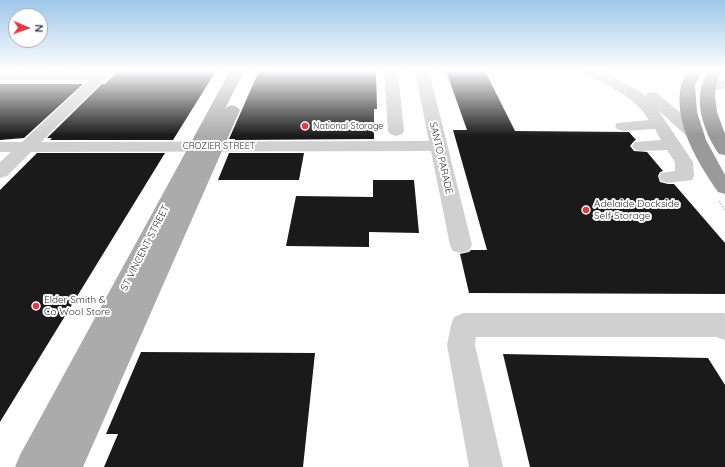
<!DOCTYPE html>
<html>
<head>
<meta charset="utf-8">
<style>
	body { margin:0 }
	#map { position:relative; width:725px; height:467px; overflow:hidden; background:#fff; font-family:Quicksand,sans-serif }
	canvas { display:block }
	.north { position:absolute; left:8px; top:8px; width:40px; height:40px; box-sizing:border-box; background:#fff; border:1px solid #adadad; border-radius:50%; rotate:92deg; font-size:11px; font-weight:700; line-height:16px; text-align:center; color:#333 }
	.north::after { content:''; display:block; margin:auto; width:14px; height:18px; background:#e63946; clip-path:polygon(50% 0,100% 100%,50% 72%,0 100%) }
</style>
</head>
<body>
<div id="map">
<canvas width="725" height="467"></canvas>
<div class="north">N</div>
</div>
<script>
const ctx = document.querySelector('canvas').getContext('2d');
ctx.lineJoin = 'round';
function paint(path, color) { ctx.fillStyle = color; ctx.fill(path, 'evenodd'); }
function strokePath(path, color, width, dash) { ctx.strokeStyle = color; ctx.lineWidth = width; ctx.lineCap = dash ? 'butt' : 'round'; ctx.setLineDash(dash || []); ctx.stroke(path); }
function drawText(font, color, halo, rows, align = 'center') {
  ctx.font = font + ' Quicksand,sans-serif'; ctx.lineWidth = 4; ctx.setLineDash([]); ctx.textBaseline = 'middle'; ctx.strokeStyle = halo; ctx.fillStyle = color; for (const [text, x, y, turn = 0] of rows) {
    ctx.save(); ctx.translate(x, y); ctx.rotate((+turn || 0) * Math.PI / 180); ctx.textAlign = isNaN(turn) ? turn : align; if (halo) ctx.strokeText(text, 0, 0); ctx.fillText(text, 0, 0); ctx.restore();
  }
}
paint(new Path2D(`
	M118,71H216L173,140H50L52,138H47L102,84H105Z
	M259,71H376L377,109H374V139L235,140V139H229Z
	M446,71H485L515,131L629,132L636,140L634,141L630,146L634,151L647,152L663,171L660,172L658,176L660,182L668,184H674L725,243V294L469,293L460,254L469,252L471,250H487L453,130H467Z
	M0,84H83L24,138L0,140Z
	M37,153H165L0,422V190Z
	M229,153H304L299,180H218Z
	M373,180H414L419,233L369,232V247L286,246L296,196L373,197Z
	M141,352L315,353L303,467H104L118,434H106Z
	M503,354L708,358L725,385V467H530Z`), '#1a1a1a');
strokePath(new Path2D(`
	M719,201L725,210`), '#cdcdcd', 2, [1.5, 1.5]);
paint(new Path2D(`
	M98,71H113L41,142L429,141L415,71H429L472,245L469,251L461,253L453,251L450,245L431,151L31,152L7,176L0,178V162L11,152H0V142H22L89,80H0V72Z
	M384,71H398L404,131L402,134L396,136L390,134L388,131Z
	M584,71H601L639,91L645,96L647,93L652,92L657,93L702,131L704,135L702,139L696,140L690,139L658,110L693,162L694,176L692,180L668,183L661,181L659,177L661,173L675,171V162L667,150L641,151L635,150L632,146L635,142L661,140L655,129L623,131L617,129L615,126L617,123L649,120C635,97 609,86 586,74Z
	M725,80V88L708,91L703,90L701,87L703,84Z
	M464,313H723L725,314V340L716,337H476L475,345L503,467H469L447,345L451,325L454,317Z`), '#d0d0d0');
paint(new Path2D(`
	M230,71H244L225,109L227,107L232,105L237,107L240,110L83,467H15L20,455Z`), '#ababab');
paint(new Path2D(`
	M687,71H701L695,85L697,112L706,140L725,175V194L718,192C698,163 673,123 681,85C682,80 685,76 687,71Z
	M708,71H722L716,84L715,96L717,112L725,134V155L719,154C706,136 695,107 702,85C703,80 706,76 708,71Z`), '#9a9a9a');
const sky = ctx.createLinearGradient(0, 0, 0, 136);
sky.addColorStop(0, '#9ec6ea');
sky.addColorStop(0.52, '#fff');
sky.addColorStop(1, '#ffffff00');
ctx.fillStyle = sky;
ctx.fillRect(0, 0, 725, 136);
for (const [x, y, r, color] of [
	[305,126,4,"#e63946"],
	[586,210,4,"#e63946"],
	[36,306,4,"#e63946"]
]) { const dot = new Path2D(); dot.arc(x, y, r, 0, 2 * Math.PI); ctx.fillStyle = color; ctx.fill(dot); strokePath(dot, '#fff', 1.5); }
drawText('9px', '#333', '#fff', [
	["National Storage",313,126]
], 'left');
drawText('9px', '#333', '#fff', [
	["CROZIER STREET",219,146]
]);
drawText('10px', '#333', '#fff', [
	["SANTO PARADE",441,158,77],
	["ST VINCENT STREET",145,248,-63]
]);
drawText('10px', '#333', '#fff', [
	["Adelaide Dockside",594,204],
	["Self Storage",594,216],
	["Elder Smith &",44,300],
	["Co Wool Store",44,312]
], 'left');
</script>
</body>
</html>
